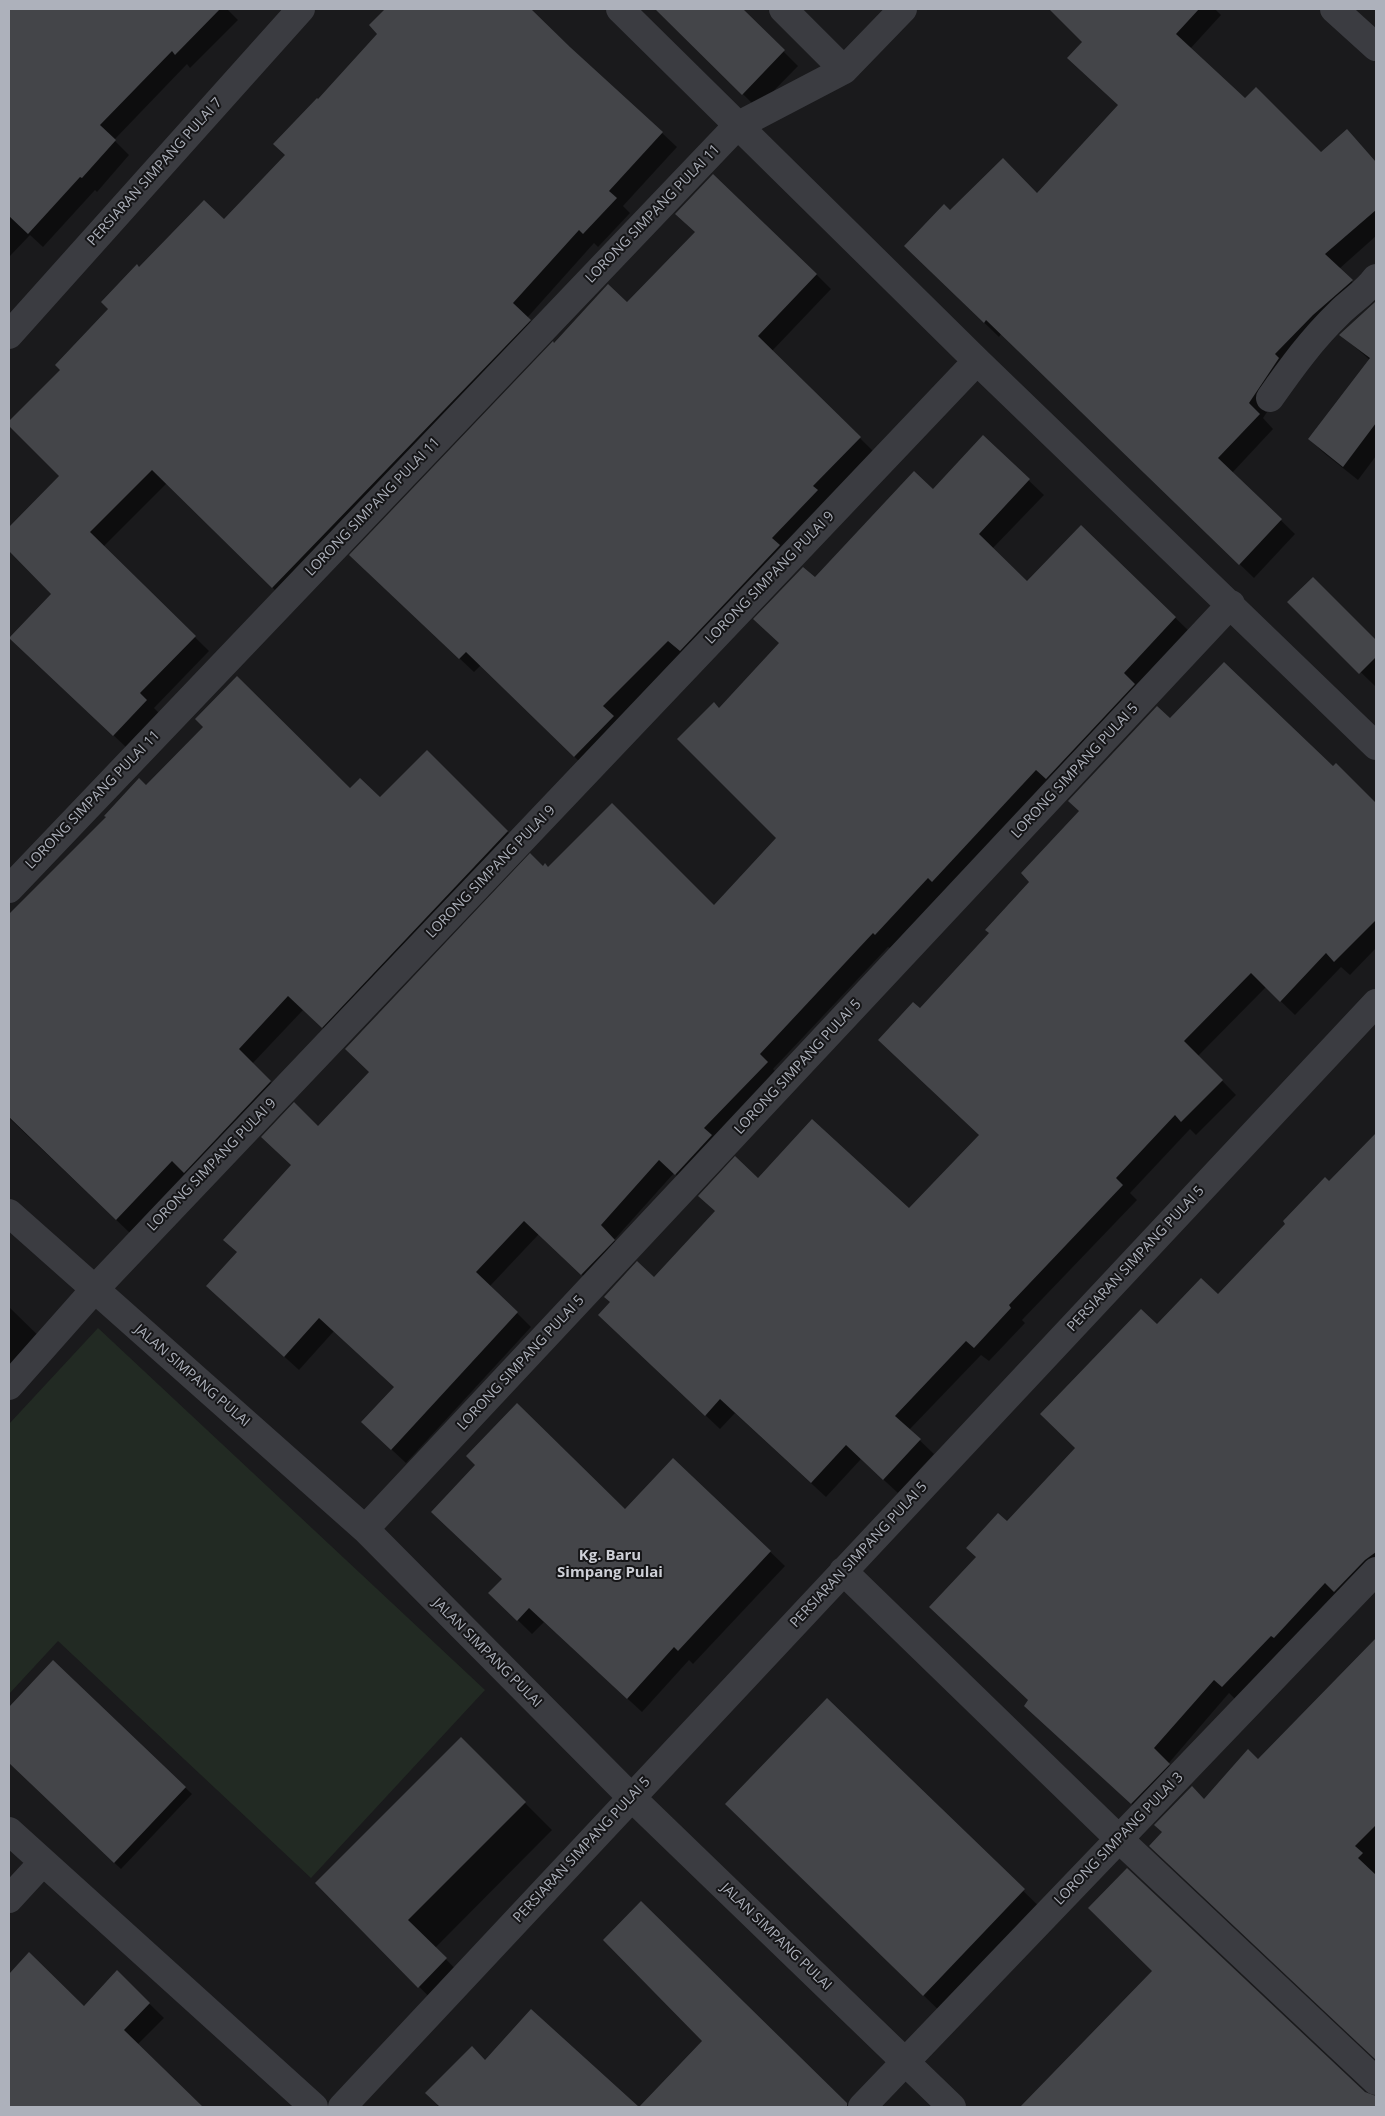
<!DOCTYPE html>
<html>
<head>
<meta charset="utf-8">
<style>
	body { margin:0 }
	#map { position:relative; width:1385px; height:2116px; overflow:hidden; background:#1a1a1c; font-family:"Open Sans",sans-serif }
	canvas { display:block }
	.frame { position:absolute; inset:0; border:10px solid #adb1bb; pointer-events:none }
</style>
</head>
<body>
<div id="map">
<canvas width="1385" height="2116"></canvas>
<div class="frame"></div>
</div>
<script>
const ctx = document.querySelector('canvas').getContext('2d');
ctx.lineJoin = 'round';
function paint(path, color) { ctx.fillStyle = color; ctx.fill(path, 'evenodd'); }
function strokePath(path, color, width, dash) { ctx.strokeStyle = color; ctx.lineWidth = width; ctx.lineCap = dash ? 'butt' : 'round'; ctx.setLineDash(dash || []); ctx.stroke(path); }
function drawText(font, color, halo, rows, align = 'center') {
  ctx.font = font + ' "Open Sans",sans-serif'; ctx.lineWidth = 4; ctx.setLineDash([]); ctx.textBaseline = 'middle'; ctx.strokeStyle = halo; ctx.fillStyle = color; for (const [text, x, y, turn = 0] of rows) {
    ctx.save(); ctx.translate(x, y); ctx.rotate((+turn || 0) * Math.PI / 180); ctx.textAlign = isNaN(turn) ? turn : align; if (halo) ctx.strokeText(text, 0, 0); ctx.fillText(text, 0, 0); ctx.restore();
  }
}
paint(new Path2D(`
	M98,1328L485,1690L311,1878L58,1641L9,1694V1424Z`), '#222a23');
paint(new Path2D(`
	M14,9H227L238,20L190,68L187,64L114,140L129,155L97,192L95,190L43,247L30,235L9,257V34L23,18Z
	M387,9H529L677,147L623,206L630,213L598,247L594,243L527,318L544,335L287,602L167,483L103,547L209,651L154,708L161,715L128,749L25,652L53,594L9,549V528L61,476L9,423L62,370L139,269L224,221L286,156L318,101L379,33L371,25Z
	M657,9H741L798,66L757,108Z
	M1050,9H1215L1221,15L1190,49L1245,100L1321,153L1347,130L1376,162V236L1339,269L1366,295L1293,374L1263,418L1273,429L1232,473L1295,534L1254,578L1001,334L999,337L920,260L950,212L1037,195L1120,106L1084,42Z
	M816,274L831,289L772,351L874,452L683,654L616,721L627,732L589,771L481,665L474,672L365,570L555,344L627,304Z
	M1375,304L1376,456L1358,480L1324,453L1309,439L1370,360L1341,335Z
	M983,437L1044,495L992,549L1027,583L1081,527L1190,632L890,948L888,947L773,1069L781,1077L690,1188L674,1173L614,1240L628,1255L596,1288L539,1234L490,1286L531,1327L406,1463L377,1436L395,1387L334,1331L299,1370L222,1300L238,1253L292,1166L318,1128L371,1073L543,868L714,907L778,838L719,709L780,644L815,579L933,491Z
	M1313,578L1376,642V687L1303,616Z
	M1170,720L1333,768L1336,765L1376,805V948L1350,975L1341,967L1295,1015L1266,987L1198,1056L1236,1095L1196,1135L1190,1129L1130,1193L1137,1200L1022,1320L1025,1323L989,1361L981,1355L909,1430L934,1454L898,1493L861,1459L826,1497L735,1413L720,1429L614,1329L655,1279L758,1179L909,1209L980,1135L920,1010L990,933L1031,882Z
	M427,752L522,846L337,1041L303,1010L252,1064L285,1096L131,1234L9,1118V938L146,787L350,790L380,799Z
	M1376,1135V1577L1237,1701L1229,1693L1168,1764L1183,1779L1146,1817L1040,1720L1030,1701L1007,1523L1077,1448L1157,1326L1218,1296Z
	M9,1307L50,1347L9,1375Z
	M674,1460L785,1566L693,1664L689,1660L642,1712L544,1622L532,1634L490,1593L503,1579L477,1465L625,1510Z
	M1376,1648V2059L1165,1860L1204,1800L1258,1760Z
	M53,1662L192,1794L121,1869L9,1762V1709Z
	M827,1700L1051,1918L951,2022L755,1832Z
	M461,1739L552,1830L435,1948L473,1987L446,2014L317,1883Z
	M641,1903L849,2107H641L704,2041Z
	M29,1954L84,2008L117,1972L164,2018L137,2045L202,2107H9V1975Z
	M1154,1971L1365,2093L1376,2097V2107H1022Z
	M531,2010L637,2107H436L485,2061Z`), '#0007');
paint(new Path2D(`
	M9,9H220L175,55L172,51L100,125L116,140L82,178L80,177L28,234L9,216Z
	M385,9H531L570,47L663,132L609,191L617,198L583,234L579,230L513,303L531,320L272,588L152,470L90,532L196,636L140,693L147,700L113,736L9,638L51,594L9,551V527L59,476L9,426V421L60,370L55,365L108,309L101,302L137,264L139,267L204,200L224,219L285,155L273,144L317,98L318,99L377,34L369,25Z
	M655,9H743L785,50L742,95Z
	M1049,9H1199L1176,34L1245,98L1256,87L1321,152L1347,129L1376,162V210L1325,254L1353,280L1313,315L1275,354L1279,358L1249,403L1260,414L1218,458L1282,519L1239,565L986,320L984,323L904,246L944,204L950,210L1003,158L1037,193L1118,105L1067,58L1082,42Z
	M713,174L817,274L758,336L861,437L813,486L818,490L772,538L780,545L680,651L668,641L603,706L614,716L574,757L466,652L459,659L349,555L553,341L554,343L608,284L627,302L695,232L675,214Z
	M1375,302L1376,423L1343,467L1308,439L1370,358L1339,335Z
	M983,435L1030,479L979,534L1027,581L1081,525L1176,617L1124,673L1135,684L1046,779L1036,770L932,882L928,878L875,935L873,933L760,1054L768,1062L704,1128L712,1135L675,1175L659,1160L601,1225L615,1240L581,1275L524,1221L476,1272L518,1312L391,1450L361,1422L394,1387L319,1318L284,1357L206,1286L237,1252L223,1240L291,1165L261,1137L294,1102L318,1126L369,1072L345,1049L530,853L543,866L545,863L548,867L612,803L714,905L776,838L677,739L714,702L719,708L779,643L753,619L803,567L815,577L914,471L933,489Z
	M1313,577L1376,640V657L1359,674L1287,602Z
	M1224,662L1333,766L1336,763L1376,803V920L1334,962L1326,953L1280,1002L1251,973L1184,1041L1223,1080L1181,1122L1175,1115L1116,1178L1123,1185L1009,1305L1011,1308L974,1348L966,1341L895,1416L921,1439L883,1480L846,1445L811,1483L720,1399L705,1416L598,1315L610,1302L604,1297L637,1261L654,1277L715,1211L698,1196L735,1156L758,1178L812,1119L909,1208L979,1135L878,1040L913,1002L920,1008L989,933L985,930L1029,882L1021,873L1079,811L1068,801L1157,706L1170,718Z
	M237,676L350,788L360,778L380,797L427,750L508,831L322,1028L288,996L239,1049L271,1081L184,1173L172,1161L116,1220L9,1117V914L106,817L104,816L139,778L146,785L203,727L195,719Z
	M1376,1133V1552L1365,1560L1334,1592L1325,1583L1274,1638L1271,1636L1222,1687L1214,1680L1154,1748L1170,1764L1131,1804L1024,1706L1028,1700L929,1607L976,1557L966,1548L998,1513L1007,1521L1075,1448L1040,1414L1141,1309L1157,1324L1201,1278L1218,1294L1285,1224L1283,1221L1325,1177L1329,1181Z
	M517,1403L625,1509L673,1458L771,1551L678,1651L674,1647L627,1699L529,1608L517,1621L488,1593L502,1579L431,1512L475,1465L466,1456Z
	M1376,1638V1825L1355,1846L1363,1853L1358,1858L1376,1875V2060L1149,1846L1162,1832L1154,1825L1192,1786L1204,1799L1248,1749L1258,1759Z
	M53,1660L186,1787L114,1863L9,1763V1707Z
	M827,1698L1025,1889L923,1996L725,1804Z
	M461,1737L526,1802L408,1920L447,1958L418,1988L315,1883Z
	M1127,1868L1365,2092L1376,2096V2107H1020L1152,1971L1088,1908Z
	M641,1901L847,2103V2107H639L702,2041L603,1940Z
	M29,1952L84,2006L117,1970L150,2003L124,2030L203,2107H9V1974Z
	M531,2009L639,2107H440L425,2093L472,2046L485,2060Z`), '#444549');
strokePath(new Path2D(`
	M620,9L977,361L1376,746
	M783,9L844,70
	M1334,9L1376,47
	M9,335L301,9
	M1270,398C1291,368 1312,339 1339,313C1351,301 1366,292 1376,278
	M9,889L737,126L844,70L903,9
	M9,1213L365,1529L631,1797L952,2107
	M9,1386L94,1290L977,361
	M365,1529L1231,604
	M843,1571L1119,1839L1376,2081
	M9,1831L314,2107
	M9,1899L43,1862
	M342,2107L1376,1003
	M862,2107L1376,1571`), '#3b3c41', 28);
drawText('14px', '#adb1bb', '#151517', [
	["PERSIARAN SIMPANG PULAI 7",155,172,-48],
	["LORONG SIMPANG PULAI 11",653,214,-46],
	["LORONG SIMPANG PULAI 11",373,507,-46],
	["LORONG SIMPANG PULAI 9",770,578,-46],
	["LORONG SIMPANG PULAI 5",1075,771,-47],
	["LORONG SIMPANG PULAI 11",93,800,-46],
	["LORONG SIMPANG PULAI 9",491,872,-46],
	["LORONG SIMPANG PULAI 5",798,1067,-47],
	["LORONG SIMPANG PULAI 9",212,1165,-46],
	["PERSIARAN SIMPANG PULAI 5",1136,1259,-47],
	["LORONG SIMPANG PULAI 5",521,1363,-47],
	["JALAN SIMPANG PULAI",192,1376,41],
	["PERSIARAN SIMPANG PULAI 5",859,1555,-47],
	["JALAN SIMPANG PULAI",487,1653,45],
	["LORONG SIMPANG PULAI 3",1119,1839,-46],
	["PERSIARAN SIMPANG PULAI 5",582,1850,-47],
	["JALAN SIMPANG PULAI",776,1937,44]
]);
drawText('bold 15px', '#ced0d7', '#151517', [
	["Kg. Baru",610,1556],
	["Simpang Pulai",610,1573]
]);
</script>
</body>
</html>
